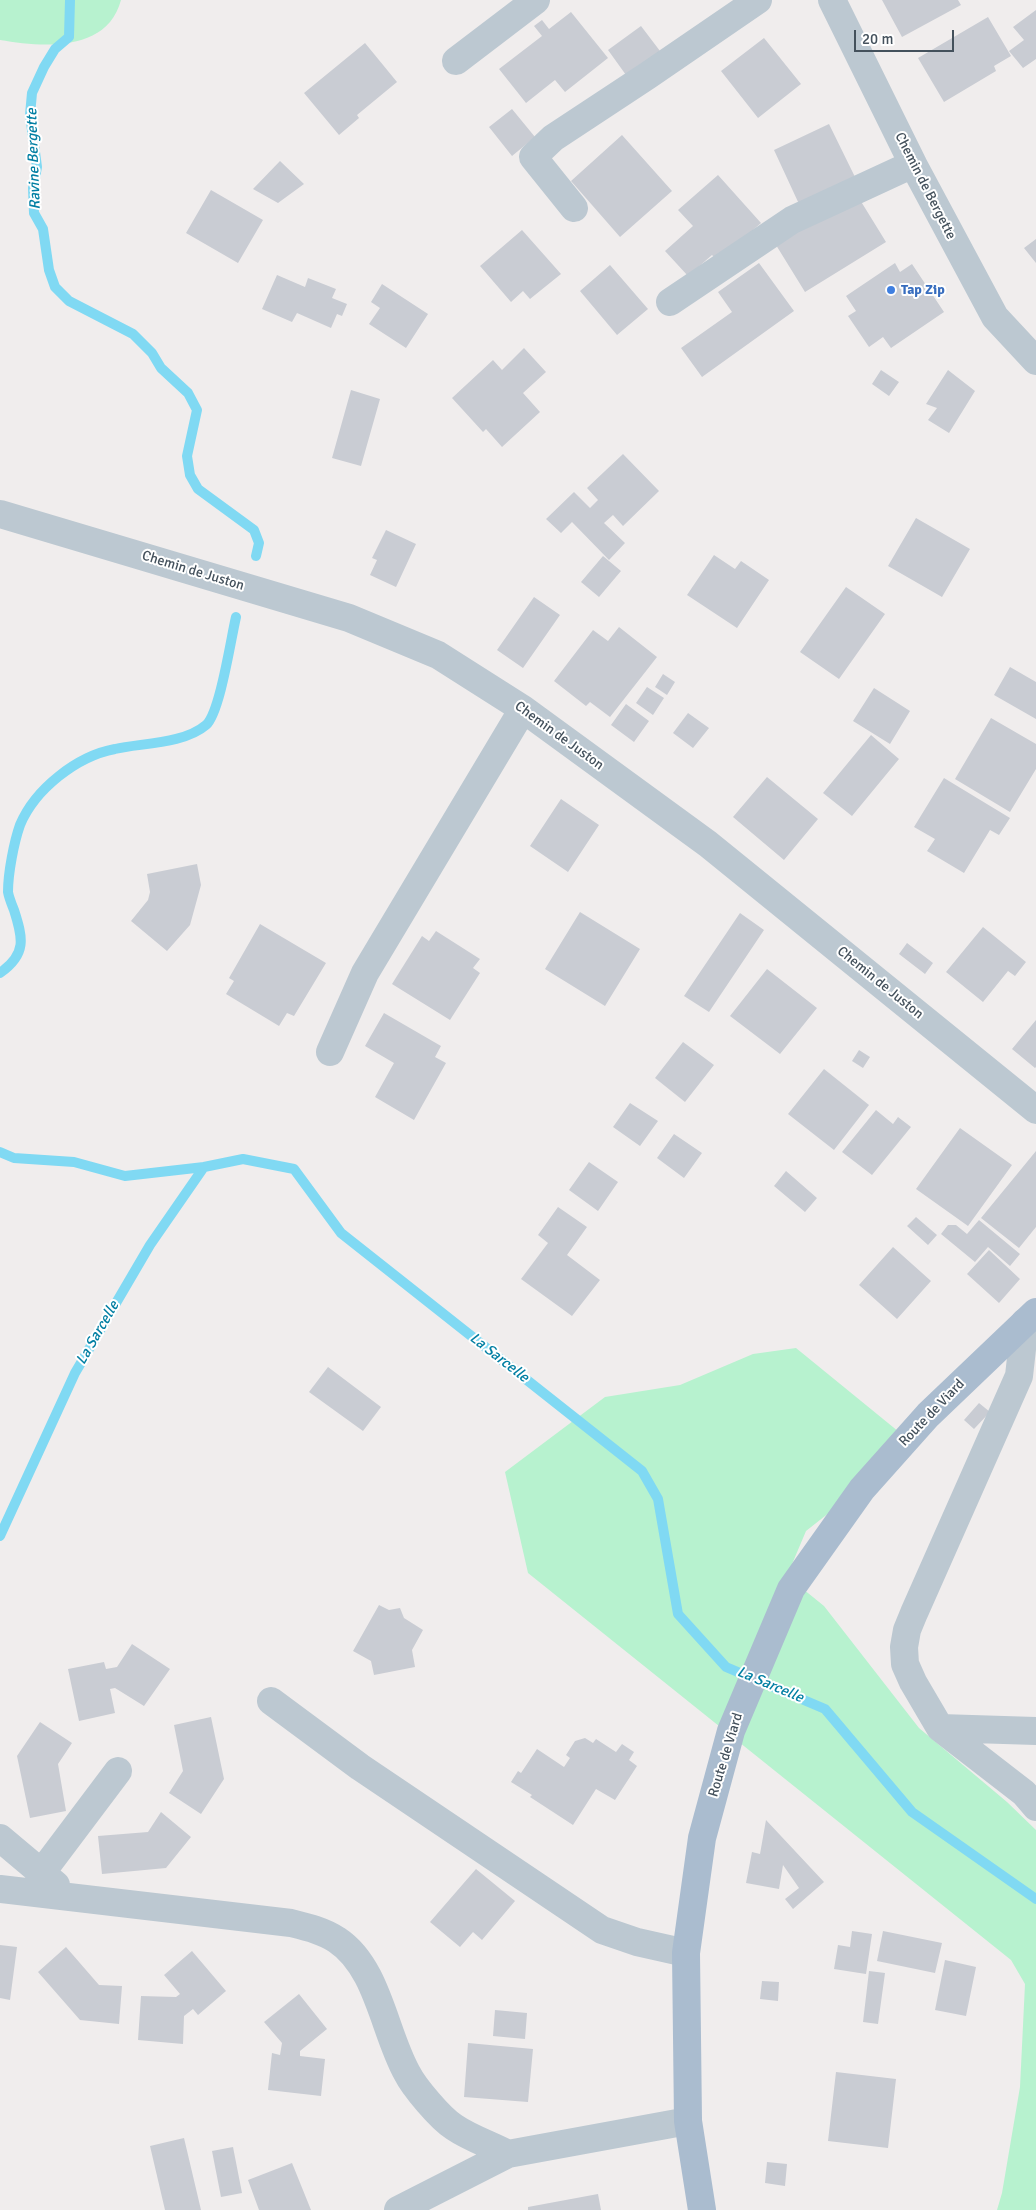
<!DOCTYPE html>
<html>
<head>
<meta charset="utf-8">
<style>
	body { margin:0 }
	#map { position:relative; width:1036px; height:2210px; overflow:hidden; background:#f0eded; font-family:Signika,sans-serif }
	canvas { display:block }
	.scale { position:absolute; left:854px; top:30px; width:100px; height:22px; box-sizing:border-box; border:2px solid #44515c; border-top:0; padding-left:6px; font-size:15px; line-height:18px; white-space:nowrap; color:#44515c; -webkit-text-stroke:4px #fff; paint-order:stroke }
</style>
</head>
<body>
<div id="map">
<canvas width="1036" height="2210"></canvas>
<div class="scale">20 m</div>
</div>
<script>
const ctx = document.querySelector('canvas').getContext('2d');
ctx.lineJoin = 'round';
function paint(path, color) { ctx.fillStyle = color; ctx.fill(path, 'evenodd'); }
function strokePath(path, color, width, dash) { ctx.strokeStyle = color; ctx.lineWidth = width; ctx.lineCap = dash ? 'butt' : 'round'; ctx.setLineDash(dash || []); ctx.stroke(path); }
function drawText(font, color, halo, rows, align = 'center') {
  ctx.font = font + ' Signika,sans-serif'; ctx.lineWidth = 4; ctx.setLineDash([]); ctx.textBaseline = 'middle'; ctx.strokeStyle = halo; ctx.fillStyle = color; for (const [text, x, y, turn = 0] of rows) {
    ctx.save(); ctx.translate(x, y); ctx.rotate((+turn || 0) * Math.PI / 180); ctx.textAlign = isNaN(turn) ? turn : align; if (halo) ctx.strokeText(text, 0, 0); ctx.fillText(text, 0, 0); ctx.restore();
  }
}
paint(new Path2D(`
	M0,0H121C107,53 42,47 0,40Z
	M796,1348L915,1445L806,1531L787,1576L824,1606L919,1728L1007,1802L1036,1830V2210H997L1002,2193L1020,2087L1025,1984L1011,1960L528,1573L505,1472L605,1397L680,1385L753,1354Z`), '#b7f2cf');
strokePath(new Path2D(`
	M70,0L69,37L55,49L44,67L32,93L30,115L37,167L33,188L34,213L43,229L49,270L55,287L69,301L133,334L152,353L161,368L188,393L197,410L187,456L190,475L198,489L254,530L259,543L256,556
	M0,973C27,954 23,938 14,910C12,905 9,898 8,892C8,873 14,842 20,825C35,789 77,756 115,749C141,743 184,744 206,725C220,713 231,638 236,617
	M0,1152L14,1158L74,1162L125,1176L204,1167
	M0,1536L75,1373L150,1245L204,1167L243,1159L294,1169L341,1233L642,1471L658,1499L678,1614L726,1667L825,1709L912,1812L1036,1899`), '#80d9f3', 10);
paint(new Path2D(`
	M882,0H958L961,5L902,37Z
	M1036,10V59L1023,68L1009,51L1024,40L1013,27Z
	M571,12L608,58L565,92L555,80L526,103L499,69L542,36L534,26L542,20L549,29Z
	M988,17L1011,56L994,66L996,71L944,102L918,58Z
	M641,26L660,51L626,75L608,50Z
	M764,38L801,84L758,118L721,71Z
	M365,43L397,82L357,115L359,118L339,135L304,93Z
	M512,109L535,137L512,156L489,127Z
	M829,124L855,177L799,204L774,150Z
	M622,135L672,191L620,237L571,181Z
	M280,161L304,184L278,203L253,189Z
	M718,175L761,223L718,261L712,255L688,276L665,251L693,226L678,210Z
	M211,190L263,220L238,263L186,233Z
	M857,195L886,242L805,292L776,245Z
	M522,230L561,274L530,299L523,291L511,302L480,266Z
	M1036,239V263L1024,248Z
	M759,263L794,311L702,377L681,348L732,312L718,292Z
	M895,263L900,272L912,264L944,312L891,348L883,337L869,347L848,316L856,311L846,296Z
	M610,265L648,309L617,335L580,291Z
	M277,275L305,287L308,278L336,289L332,298L347,304L342,316L337,314L331,328L297,313L292,322L262,309Z
	M382,284L428,314L406,348L369,324L380,308L371,302Z
	M524,348L546,372L523,393L540,412L502,447L486,429L483,432L452,398L493,360L502,370Z
	M881,370L899,382L889,396L872,384Z
	M948,370L975,391L949,433L928,420L937,408L926,404Z
	M351,390L380,399L361,466L332,458Z
	M623,454L659,491L623,526L613,515L604,523L625,543L609,560L572,522L561,533L546,519L574,492L590,508L598,500L587,488Z
	M916,518L970,549L942,597L888,566Z
	M386,530L416,544L396,587L370,575L377,560L372,558Z
	M714,555L735,569L741,561L769,580L737,628L687,595Z
	M603,556L621,571L599,597L581,582Z
	M846,587L885,614L839,679L800,652Z
	M534,597L560,615L523,668L497,650Z
	M619,627L657,657L610,717L590,702L586,706L554,681L593,630L608,641Z
	M1010,667L1036,682V719L994,695Z
	M663,674L675,682L667,695L655,687Z
	M647,687L664,698L653,715L636,703Z
	M874,688L910,711L890,744L853,721Z
	M626,704L649,721L634,742L611,725Z
	M688,713L709,728L693,748L673,733Z
	M991,718L1036,744V769L1010,812L955,779Z
	M871,735L899,759L852,816L823,793Z
	M767,777L818,819L784,860L733,817Z
	M944,778L1010,818L999,835L990,830L964,873L927,851L935,839L914,827Z
	M561,799L599,825L568,872L530,846Z
	M197,864L201,885L190,925L167,951L131,921L148,900L150,892L147,874Z
	M580,912L640,949L605,1006L545,969Z
	M740,913L764,930L709,1012L684,996Z
	M260,924L326,963L294,1016L287,1013L279,1026L226,994L234,981L229,978Z
	M983,927L1026,962L1015,976L1008,971L983,1002L946,972Z
	M436,931L480,959L473,968L480,973L450,1020L392,984L422,936L429,941Z
	M907,943L933,963L925,974L899,954Z
	M767,969L817,1008L780,1054L730,1016Z
	M384,1013L441,1046L435,1057L446,1063L414,1120L375,1097L394,1063L365,1046Z
	M1036,1020V1067L1035,1068L1012,1049Z
	M683,1042L714,1065L685,1102L655,1078Z
	M859,1050L870,1057L863,1068L852,1061Z
	M824,1069L869,1105L834,1150L788,1114Z
	M630,1103L658,1121L640,1146L613,1127Z
	M876,1110L893,1124L898,1117L911,1127L872,1175L842,1152Z
	M960,1128L1012,1165L968,1226L916,1189Z
	M674,1134L702,1153L684,1178L657,1158Z
	M1036,1151V1227L1019,1248L981,1218Z
	M589,1162L618,1182L598,1211L569,1190Z
	M786,1171L817,1198L805,1212L774,1186Z
	M558,1207L587,1227L567,1255L600,1280L572,1316L521,1279L548,1243L538,1235Z
	M916,1217L937,1235L928,1245L907,1226Z
	M979,1220L1020,1254L1010,1266L988,1247L975,1262L941,1234L948,1225H956L967,1234Z
	M893,1247L931,1281L897,1319L859,1285Z
	M989,1250L1020,1279L999,1303L967,1274Z
	M328,1367L381,1407L363,1431L309,1392Z
	M979,1403L990,1412L974,1429L964,1420Z
	M379,1605L389,1610L400,1608L404,1618L423,1630L412,1650L415,1667L374,1675L371,1661L353,1651Z
	M132,1644L170,1669L144,1706L115,1688L110,1689L115,1713L79,1721L68,1669L104,1662L106,1669L117,1667Z
	M211,1717L224,1779L201,1814L169,1793L183,1771L174,1725Z
	M40,1722L72,1743L58,1764L66,1811L30,1818L17,1756Z
	M585,1738L593,1743L596,1739L616,1752L622,1744L634,1752L629,1760L637,1766L615,1800L596,1789L573,1825L530,1797L532,1795L511,1782L518,1771L521,1773L537,1749L564,1767L570,1758L566,1755L575,1741Z
	M161,1812L191,1837L166,1868L102,1874L98,1836L148,1832Z
	M766,1820L824,1882L793,1909L785,1899L799,1888L783,1865L779,1889L746,1883L752,1852L760,1854Z
	M476,1869L515,1901L482,1940L473,1932L460,1947L430,1922Z
	M852,1931L872,1934L866,1974L834,1969L838,1945L850,1947Z
	M883,1931L942,1943L935,1973L877,1961Z
	M0,1945L17,1947L10,2000L0,1998Z
	M66,1947L99,1985L122,1986L119,2024L80,2020L38,1972Z
	M192,1951L226,1991L198,2015L193,2009L184,2016L183,2044L138,2040L141,1996L176,1997L180,1994L164,1975Z
	M945,1960L976,1967L966,2016L935,2010Z
	M869,1971L885,1973L878,2024L863,2022Z
	M762,1981L779,1982L778,2001L760,1999Z
	M299,1994L327,2029L300,2051V2056L325,2059L321,2096L268,2090L272,2053L280,2055L282,2043L264,2022Z
	M495,2010L527,2013L525,2039L493,2036Z
	M468,2043L533,2049L528,2102L464,2097Z
	M836,2072L896,2079L888,2148L828,2141Z
	M184,2138L201,2210H165L150,2146Z
	M233,2147L242,2193L221,2197L212,2151Z
	M767,2162L787,2164L785,2186L765,2183Z
	M292,2163L311,2210H259L248,2180Z
	M598,2194L601,2210H528V2207Z`), '#c9ccd3');
strokePath(new Path2D(`
	M832,0L913,164L995,317L1036,361
	M456,61L536,0
	M574,208L533,157L553,138L647,76L758,0
	M670,302L792,220L913,164
	M0,514L349,618L438,655L523,709L708,844L1036,1110
	M330,1052L365,973L523,709
	M1025,1322L1019,1376L914,1613L907,1630L904,1647L905,1664L913,1682L940,1728L1024,1793L1036,1807
	M271,1701L360,1767L602,1930L637,1942L686,1953
	M940,1728L1036,1731
	M0,1838L56,1885
	M42,1872L118,1771
	M0,1889L291,1923C307,1927 324,1931 337,1940C378,1967 384,2032 407,2073C414,2087 440,2118 454,2127C470,2138 491,2145 508,2154
	M398,2210L508,2154L688,2121`), '#bcc8d1', 28);
strokePath(new Path2D(`
	M702,2210L688,2121L686,1953L702,1838L731,1731L791,1589L862,1489L928,1415L1036,1312`), '#aabccf', 28);
for (const [x, y, r, color] of [
	[891,290,5,"#3f7fe0"]
]) { const dot = new Path2D(); dot.arc(x, y, r, 0, 2 * Math.PI); ctx.fillStyle = color; ctx.fill(dot); strokePath(dot, '#fff', 2); }
drawText('14px', '#44515c', '#fff', [
	["Chemin de Bergette",925,186,63],
	["Chemin de Juston",193,571,17],
	["Chemin de Juston",559,736,36],
	["Chemin de Juston",880,983,39],
	["Route de Viard",932,1413,-46],
	["Route de Viard",726,1755,-73]
]);
drawText('bold 14px', '#366cbe', '#fff', [
	["Tap Zip",901,290]
], 'left');
drawText('italic 15px', '#027fa3', '#fff', [
	["Ravine Bergette",34,159,-92],
	["La Sarcelle",98,1333,-60],
	["La Sarcelle",499,1358,38],
	["La Sarcelle",770,1685,23]
]);
</script>
</body>
</html>
